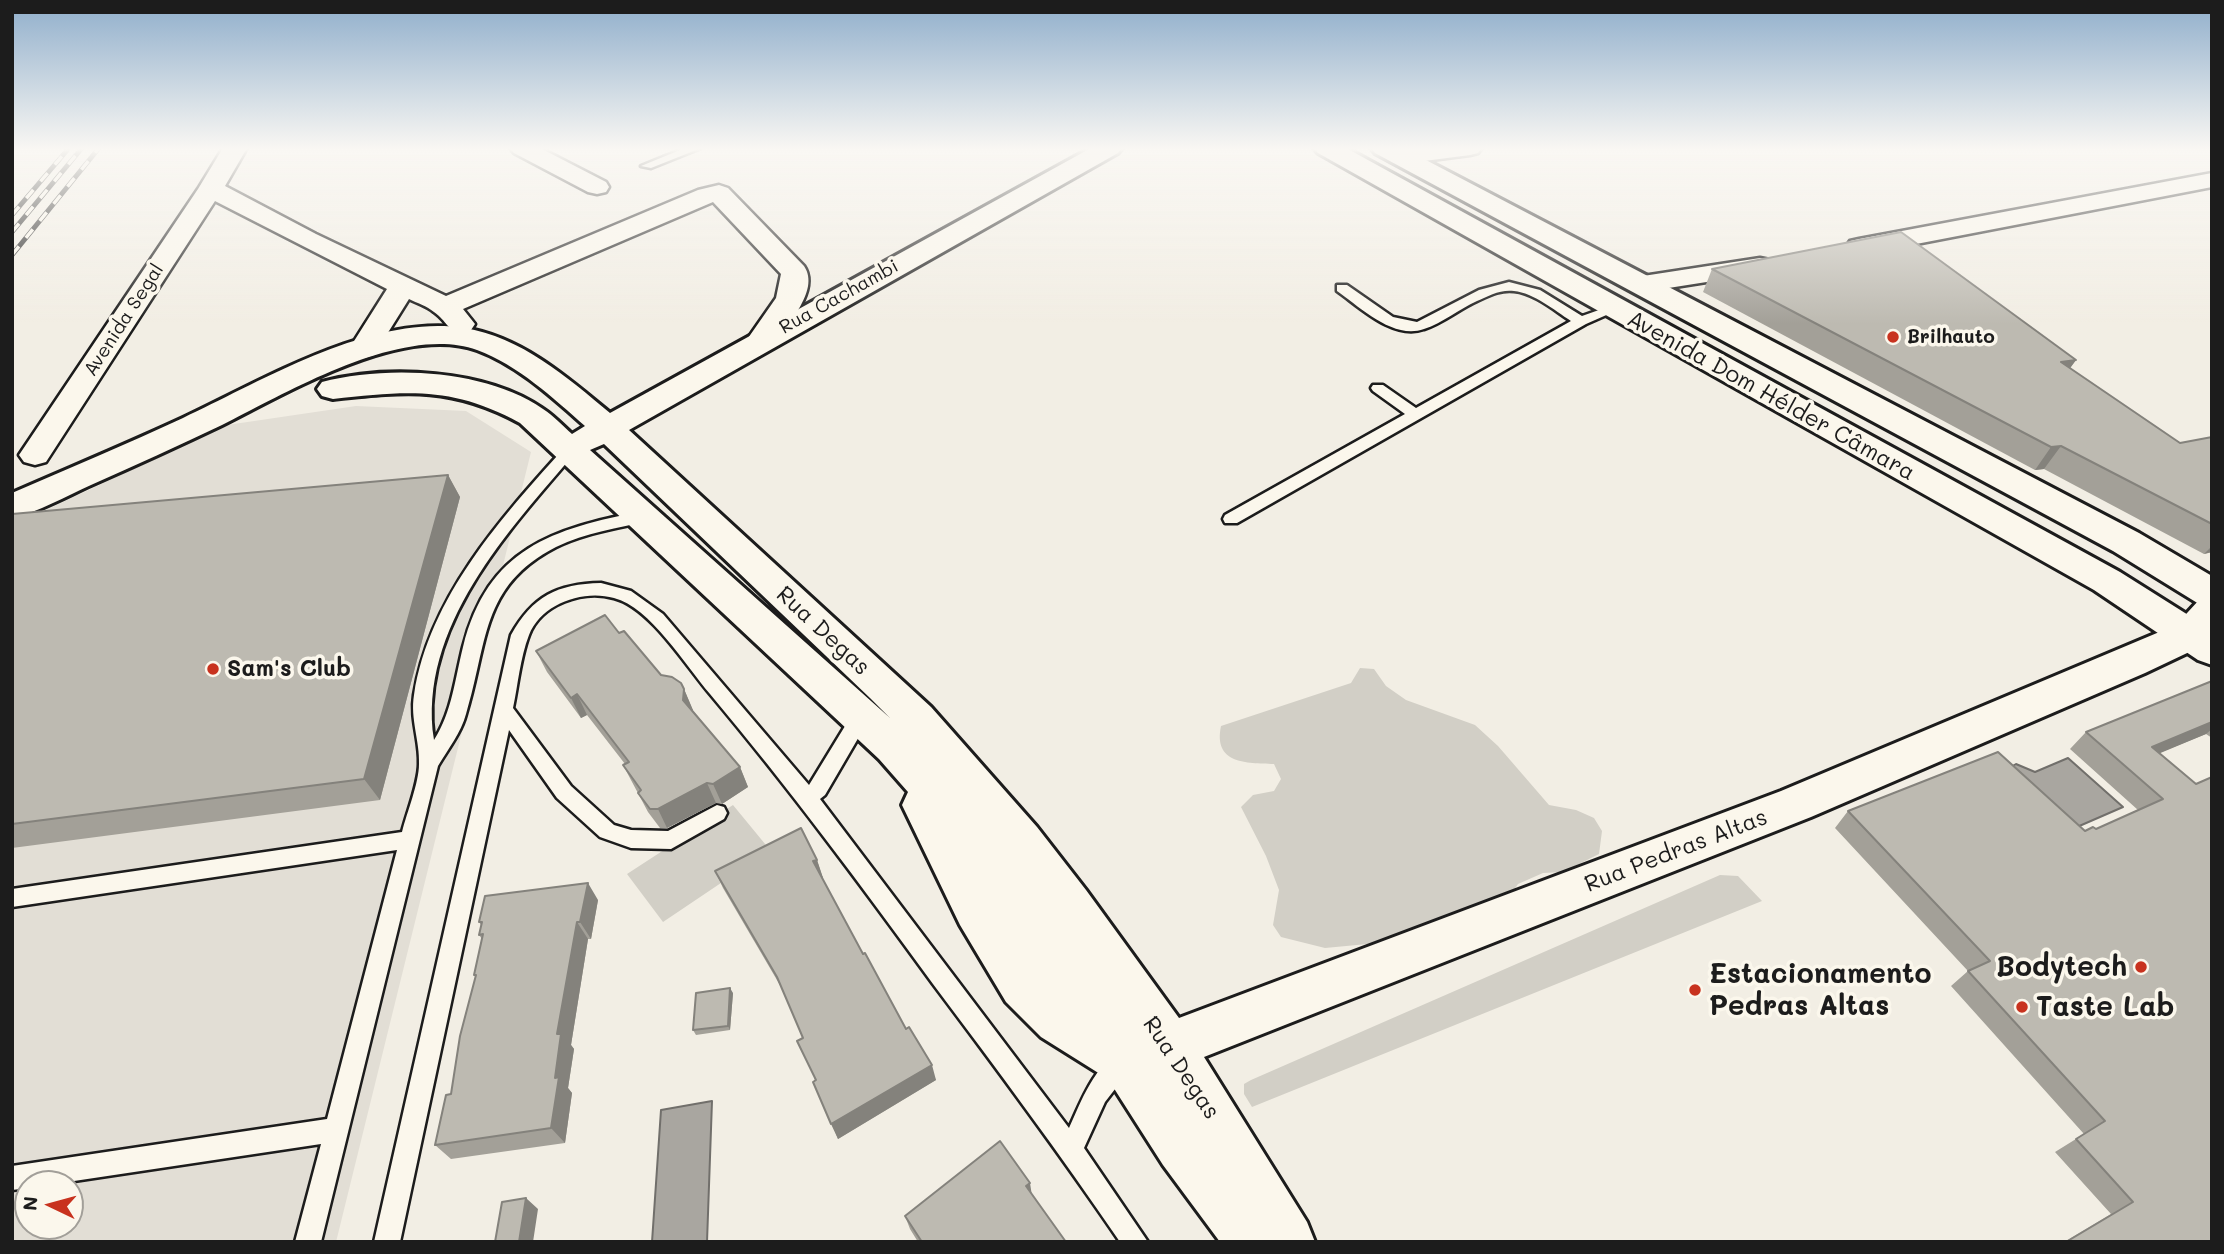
<!DOCTYPE html>
<html>
<head>
<meta charset="utf-8">
<style>
	body { margin:0 }
	#map { position:relative; width:2224px; height:1254px; overflow:hidden; background:#f2eee4; font-family:Mali,sans-serif }
	canvas { display:block }
	.frame { position:absolute; inset:0; border:14px solid #1c1c1c; pointer-events:none }
	.north { position:absolute; left:14px; top:1170px; width:70px; height:70px; box-sizing:border-box; background:#fbf7ec; border:2px solid #a29f99; border-radius:50%; rotate:275deg; font-size:19px; font-weight:700; line-height:28px; text-align:center; color:#1c1c1c }
	.north::after { content:''; display:block; margin:auto; width:24px; height:32px; background:#c8321e; clip-path:polygon(50% 0,100% 100%,50% 72%,0 100%) }
</style>
</head>
<body>
<div id="map">
<canvas width="2224" height="1254"></canvas>
<div class="frame"></div>
<div class="north">N</div>
</div>
<script>
const ctx = document.querySelector('canvas').getContext('2d');
ctx.lineJoin = 'round';
function paint(path, color) { ctx.fillStyle = color; ctx.fill(path, 'evenodd'); }
function strokePath(path, color, width, dash) { ctx.strokeStyle = color; ctx.lineWidth = width; ctx.lineCap = dash ? 'butt' : 'round'; ctx.setLineDash(dash || []); ctx.stroke(path); }
function drawText(font, color, halo, rows, align = 'center') {
  ctx.font = font + ' Mali,sans-serif'; ctx.lineWidth = 7; ctx.setLineDash([]); ctx.textBaseline = 'middle'; ctx.strokeStyle = halo; ctx.fillStyle = color; for (const [text, x, y, turn = 0] of rows) {
    ctx.save(); ctx.translate(x, y); ctx.rotate((+turn || 0) * Math.PI / 180); ctx.textAlign = isNaN(turn) ? turn : align; if (halo) ctx.strokeText(text, 0, 0); ctx.fillText(text, 0, 0); ctx.restore();
  }
}
paint(new Path2D(`
	M356,406L466,411L531,452L336,1242H12V526L227,425ZM28,1184H70V1226H28Z`), '#e2ded5');
paint(new Path2D(`
	M1360,668L1374,669L1386,686L1406,700L1475,725L1498,746L1549,805L1576,810L1594,818L1602,831L1599,854L1563,872L1543,873L1518,884L1505,903L1459,911L1415,931L1378,943L1325,948L1281,937L1273,925L1279,890L1266,856L1241,807L1253,795L1274,791L1281,779L1274,764C1246,763 1213,764 1221,726L1351,683Z
	M733,805L770,850L663,922L627,874Z
	M1720,875L1738,876L1762,901L1252,1107L1244,1094V1084L1251,1080Z`), '#d2cfc6');
const water = new Path2D(`
	M2068,758L2123,807L2077,827L2009,768L2016,764L2035,772Z
	M712,1101L707,1242H652L661,1110Z`);
paint(water, '#a9a6a0');
strokePath(water, '#716f6b', 2);
const lane = new Path2D(`
	M685,148H701L651,168L641,166Z
	M1509,282L1540,290L1582,316L1613,305L1620,309L1586,324L1237,523H1225L1223,519L1225,515L1405,414L1373,391L1371,388L1373,385H1383L1416,408L1571,321C1554,310 1534,293 1514,291C1501,289 1488,296 1477,301C1459,309 1443,323 1424,329C1393,340 1360,307 1337,291V285H1347L1393,317L1417,322L1479,290Z
	M571,444L576,446L579,449L576,452C509,530 417,628 434,740C452,712 455,679 463,647C488,548 552,529 643,511L651,516L649,520C618,529 586,532 556,547C480,586 488,643 466,714C461,733 448,749 438,766L321,1242H295L321,1144L54,1184H28V1188L12,1190V1166L327,1119L397,850L12,907V889L402,832C407,812 419,783 419,764C420,741 410,719 414,695C429,597 502,517 566,446Z
	M601,583L631,591L663,614L809,785L853,713L860,711L867,713L869,718L867,723L825,795L820,799L1069,1128C1081,1102 1095,1062 1124,1051L1132,1054L1136,1062L1105,1102L1084,1148L1148,1242H1120C1060,1154 997,1069 933,984C861,885 789,788 710,694C686,666 650,607 614,598C583,589 541,604 529,635C520,658 518,685 513,708L571,786L614,825L631,830L668,831L717,805L724,807L727,813L724,819L671,849L631,848L600,837L557,798L509,730L400,1242H374L511,635C533,596 557,584 601,583Z`);
const street = new Path2D(`
	M223,148H247L225,186L316,234L446,296L698,190L719,185L728,188L804,266C821,291 785,327 771,347L761,350L751,347L746,341L776,298L781,274L713,202L463,309L475,324L471,330C447,336 450,323 434,312C427,306 417,303 409,299L374,355L364,358L354,355L349,349L387,289L215,201L46,462L35,465L24,462L19,455L198,189Z
	M510,148H540L606,182L609,187L606,192L597,194L588,192L514,153Z
	M1415,148H1482L1478,153L1470,155L1401,164L1392,162L1389,157L1392,152Z
	M2212,173V187L1859,255L1850,253L1846,247L1850,241L1859,239Z
	M1760,258L1770,260L1774,266L1770,272L1643,292L1633,290L1629,284L1633,278L1643,276Z`);
const secondary = new Path2D(`
	M1091,148H1122L1118,153L629,430L931,707L1037,827L1086,890L1179,1018L1781,791L2176,625L2199,600L2212,596V636L2204,645L2145,673L1811,817L1204,1057L1307,1222L1315,1242H1220L1163,1165L1108,1079L1041,1037L1006,1002L960,925L902,805L908,792L879,759L520,423C452,386 408,391 333,399L322,396L317,389L322,382C387,365 486,369 543,409C554,416 563,426 572,434L585,426C553,398 518,365 477,350C403,323 286,393 222,425C178,446 134,466 91,485C65,497 39,511 12,519V493C69,468 127,444 183,418C264,380 372,314 464,328C521,337 567,377 610,413ZM604,444L870,698L890,718L590,450Z`);
const primary = new Path2D(`
	M1314,148H1346L2120,572L2212,630V665L2198,660L2094,590L1318,153Z
	M1371,148H1403L2139,533L2212,576V608L2199,604L2113,551L1375,153Z`);
strokePath(lane, '#1c1c1c', 5);
strokePath(street, '#1c1c1c', 5);
strokePath(secondary, '#1c1c1c', 6);
strokePath(primary, '#1c1c1c', 6);
paint(lane, '#fbf7ec');
paint(street, '#fbf7ec');
paint(secondary, '#fbf7ec');
paint(primary, '#fbf7ec');
const rail = new Path2D(`
	M12,215L69,148
	M12,232L82,148
	M12,255L99,148`);
strokePath(rail, '#1c1c1c', 5);
strokePath(rail, '#fbf7ec', 3.5, [11]);
paint(new Path2D(`
	M1712,269L2076,360L2070,368L2180,443L2212,437V552L2204,554L2044,469L2035,470L1703,292Z
	M448,475L460,497L380,800L12,848V514Z
	M619,633L661,675L684,689L693,711L740,767L748,787L722,804L716,803L667,828H660L648,812L623,765L625,764L587,715L581,718L547,672L536,651Z
	M2212,681V738L2206,734L2159,753L2212,1242H2064L2111,1214L2055,1152L2084,1134L1951,986L1968,971L1835,828L1848,811L2085,831L2096,829L2138,810L2070,749L2086,732Z
	M817,860L823,878H822L863,954L936,1080L838,1139L815,1080L803,1038L784,992L723,888L715,871Z
	M598,900L591,939H588L571,1045L574,1049L568,1088L572,1093L565,1143L451,1159L435,1145L451,1094L476,978L474,975L482,939L479,935L481,925L479,922Z
	M733,993L730,1030L696,1035L693,1030Z
	M1032,1194L1066,1242H918L910,1229L905,1216Z`), '#a3a098');
paint(new Path2D(`
	M2076,360L2060,382L2061,362Z
	M2061,446L2044,469L2035,470L2051,447Z
	M448,475L460,497L380,800L364,779Z
	M2212,546V552L2204,554Z
	M684,689L693,710L692,720L683,700Z
	M577,694L587,715L581,718L571,698Z
	M2212,722V729L2206,734L2134,764L2152,747Z
	M740,767L748,787L722,804L713,784Z
	M707,783L716,803L667,828L658,809Z
	M817,860L823,878L819,879L813,861Z
	M588,883L598,900L591,939L580,922Z
	M577,922L588,939L571,1045L574,1049L568,1088L572,1093L565,1143L551,1128L557,1034Z
	M730,988L733,993L730,1030L728,1026Z
	M932,1065L936,1080L838,1139L831,1124Z
	M1030,1183L1032,1196L1026,1186Z
	M526,1198L538,1209L533,1242H519Z`), '#84827c');
const building = new Path2D(`
	M1901,232L2076,360L2061,362L2180,443L2212,437V524L2061,446L2051,447L1712,269Z
	M448,475L364,779L12,824V514Z
	M605,615L619,633L624,631L661,675L672,677L681,683L684,689L683,700L740,767L713,784L707,783L658,809H650L638,793L641,790L623,765L629,762L577,694L571,698L536,651Z
	M2212,681V722L2152,747L2196,784L2212,777V1242H2066L2133,1202L2076,1139L2105,1121L1968,971L1990,961L1848,811L1998,752L2085,831L2093,827L2096,829L2163,799L2086,732Z
	M801,828L817,860L813,861L863,954L865,953L906,1029L909,1027L932,1065L831,1124L813,1082L816,1080L797,1041L803,1038L777,977L715,871Z
	M588,883L580,922H577L557,1034H561L555,1078L559,1077L551,1128L435,1145L446,1095L451,1094L460,1036L476,975H474L483,934L479,935L482,922H479L485,896Z
	M730,988L728,1026L693,1030L696,993Z
	M1000,1141L1030,1183L1026,1186L1066,1242H922L905,1216Z
	M526,1198L519,1242H495L502,1202Z`);
paint(building, '#bdbab1');
strokePath(building, '#84827c', 2);
const sky = ctx.createLinearGradient(0, 0, 0, 324);
sky.addColorStop(0, '#8faecb');
sky.addColorStop(0.46, '#f9f7f3');
sky.addColorStop(1, '#f9f7f300');
ctx.fillStyle = sky;
ctx.fillRect(0, 0, 2224, 324);
for (const [x, y, r, color] of [
	[1893,337,7,"#c8321e"],
	[213,669,7,"#c8321e"],
	[2141,967,7,"#c8321e"],
	[1695,990,7,"#c8321e"],
	[2022,1007,7,"#c8321e"]
]) { const dot = new Path2D(); dot.arc(x, y, r, 0, 2 * Math.PI); ctx.fillStyle = color; ctx.fill(dot); strokePath(dot, '#fbf7ec', 2.5); }
drawText('19px', '#1c1c1c', '#fbf7ec', [
	["Rua Cachambi",839,297,-29],
	["Avenida Segal",124,320,-57]
]);
drawText('bold 19px', '#1c1c1c', '#fbf7ec', [
	["Brilhauto",1907,337]
], 'left');
drawText('23px', '#1c1c1c', '#fbf7ec', [
	["Avenida Dom Hélder Câmara",1771,396,29],
	["Rua Degas",823,631,43],
	["Rua Pedras Altas",1676,851,-21],
	["Rua Degas",1181,1068,56]
]);
drawText('bold 23px', '#1c1c1c', '#fbf7ec', [
	["Sam's Club",227,669]
], 'left');
drawText('bold 28px', '#1c1c1c', '#fbf7ec', [
	["Bodytech",2127,967,"right"],
	["Estacionamento",1709,974],
	["Pedras Altas",1709,1006],
	["Taste Lab",2036,1007]
], 'left');
</script>
</body>
</html>
